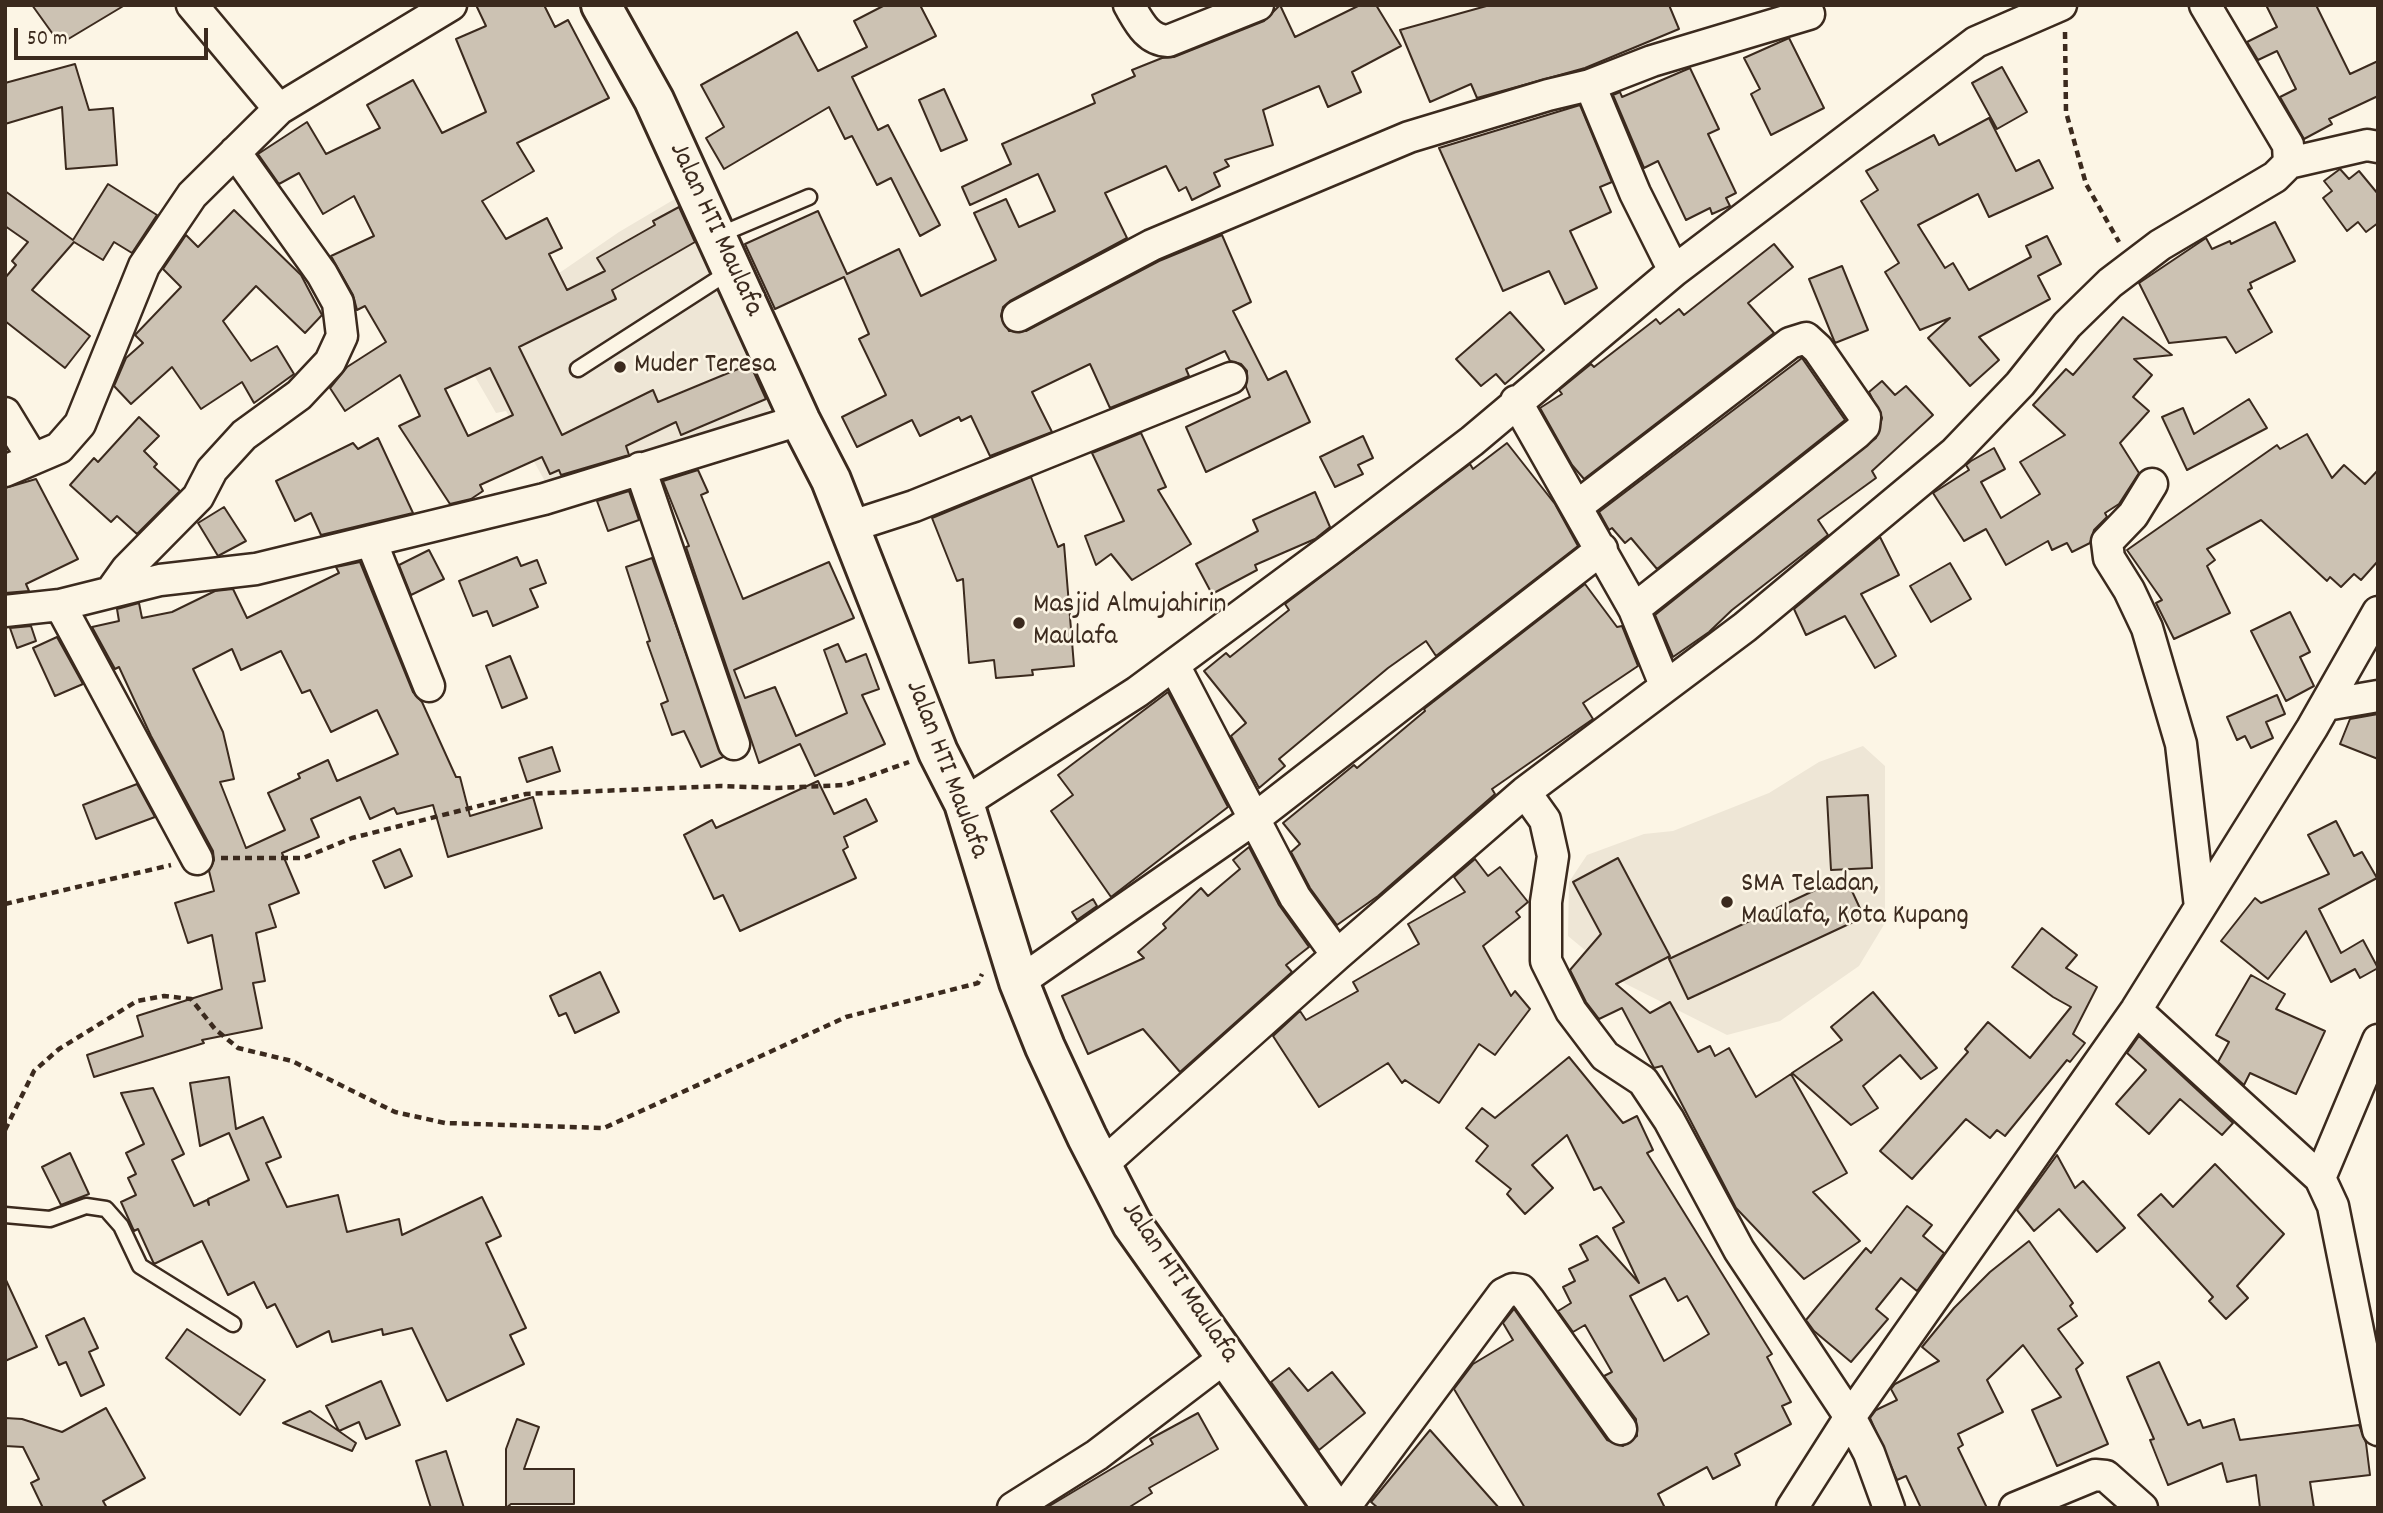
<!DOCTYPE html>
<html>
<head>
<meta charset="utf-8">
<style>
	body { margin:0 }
	#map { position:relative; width:2383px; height:1513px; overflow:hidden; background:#fcf5e5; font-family:Dekko,sans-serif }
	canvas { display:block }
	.frame { position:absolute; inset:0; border:7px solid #3b2a1e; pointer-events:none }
	.scale { position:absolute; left:14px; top:28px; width:194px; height:32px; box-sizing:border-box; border:4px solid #3b2a1e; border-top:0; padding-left:9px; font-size:21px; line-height:24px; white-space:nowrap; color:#3b2a1e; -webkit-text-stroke:5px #fcf5e5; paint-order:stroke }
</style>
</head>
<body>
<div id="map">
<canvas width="2383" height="1513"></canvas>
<div class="frame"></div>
<div class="scale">50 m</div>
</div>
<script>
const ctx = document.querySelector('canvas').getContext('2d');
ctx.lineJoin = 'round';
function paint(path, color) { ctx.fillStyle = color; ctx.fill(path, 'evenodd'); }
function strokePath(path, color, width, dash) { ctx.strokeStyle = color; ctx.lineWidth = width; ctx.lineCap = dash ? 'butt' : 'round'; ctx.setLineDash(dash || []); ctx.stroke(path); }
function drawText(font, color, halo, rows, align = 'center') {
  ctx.font = font + ' Dekko,sans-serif'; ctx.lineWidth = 5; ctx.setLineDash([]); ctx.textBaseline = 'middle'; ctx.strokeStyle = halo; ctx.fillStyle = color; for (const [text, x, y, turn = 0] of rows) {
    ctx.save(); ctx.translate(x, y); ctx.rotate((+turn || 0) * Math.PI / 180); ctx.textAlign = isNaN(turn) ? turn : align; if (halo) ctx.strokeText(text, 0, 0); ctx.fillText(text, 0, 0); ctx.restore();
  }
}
paint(new Path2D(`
	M690,190L784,398L748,426L547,485L506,411L496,413L452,337L514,304L619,232Z
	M1863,746L1885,766V923L1859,966L1780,1021L1727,1035L1626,984L1568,936L1569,882L1587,855L1644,834L1673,831L1769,793L1819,762Z`), '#eee6d6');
const building = new Path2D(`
	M32,5H125L60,44Z
	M476,5H544L555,27L568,20L609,98L517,143L534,171L482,201L506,239L547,218L562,248L549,254L567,290L605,271L597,258L655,225L653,221L679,207L695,242L612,290L616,299L519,347L562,435L653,390L658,402L750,364L766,399L681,435L676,422L626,446L629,455L561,475L559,470L550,474L542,457L480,485L483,491L471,499L450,504L399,426L420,416L400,375L345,411L330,388L347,367L386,342L365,306L357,310L353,295L331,256L374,236L354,196L323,214L299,173L279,184L258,154L307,122L326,154L380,128L367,105L413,80L442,133L486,112L456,39L486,26ZM490,368L513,415L468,436L445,389Z
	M885,5H920L936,36L852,77L878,130L888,125L940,225L920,236L891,178L877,185L852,136L845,139L829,107L724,169L706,138L724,127L701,85L797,32L818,71L867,47L854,21Z
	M1280,5L1295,37L1360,5H1376L1401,46L1352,72L1361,92L1328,107L1319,86L1263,110L1273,145L1225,160L1229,166L1214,173L1220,186L1192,200L1186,187L1179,191L1166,166L1105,193L1127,238L1010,301L1003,307L1001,316L1009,331H1026L1159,261L1222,235L1251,302L1233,311L1268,380L1286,371L1310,422L1206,472L1186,427L1250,397L1246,387L1247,371L1241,364L1230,361L1225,351L1186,369L1189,376L1110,408L1090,364L1032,392L1052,432L990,456L971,416L961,421L959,417L920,436L912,420L857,447L842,417L886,395L859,339L869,334L844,277L775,309L745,244L818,211L847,274L899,249L921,296L996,260L974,213L1006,199L1019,227L1055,211L1038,174L970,205L962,187L1011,164L1002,144L1095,103L1092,95L1135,76L1132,70L1162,58L1174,57L1264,21Z
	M1490,5H1669L1679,29L1585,68L1477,98L1471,84L1430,102L1400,30Z
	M2266,5H2316L2350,74L2378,61V96L2329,119L2332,124L2304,139L2280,97L2296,89L2277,51L2258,60L2247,42L2277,27Z
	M1789,38L1824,108L1771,135L1751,94L1760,89L1744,58Z
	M75,64L89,110L113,108L117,165L66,169L62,107L5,124V83Z
	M2002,67L2027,112L1997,129L1972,83Z
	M1690,68L1719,129L1708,134L1736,193L1726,198L1730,206L1712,214L1710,208L1686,220L1658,161L1644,168L1613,95L1620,92L1622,97Z
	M944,89L967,140L941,151L919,100Z
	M1580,105L1612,182L1600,187L1611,212L1570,231L1597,288L1565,304L1549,271L1503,291L1439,148Z
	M1989,118L2016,171L2039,160L2053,188L1989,217L1978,194L1918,225L1945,268L1953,263L1969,290L2031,257L2026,246L2047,236L2061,264L2038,276L2050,299L1979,337L1999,360L1970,386L1928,338L1950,318L1920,330L1885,272L1899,263L1861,201L1878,190L1866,171L1934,135L1939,145Z
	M2340,169L2349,179L2359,171L2378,194V223L2366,232L2358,222L2347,231L2323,198L2332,191L2324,181Z
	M108,184L157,215L132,253L114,242L103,260L74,242L32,290L90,336L65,368L5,321V278L16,265L12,261L28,242L5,226V191L73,240Z
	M234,210L301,275L322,315L305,333L256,286L223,321L251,361L277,346L294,374L254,403L242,382L201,409L172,367L131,404L114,386L126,358L143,343L135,335L181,287L163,269L186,235L198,247Z
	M2275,222L2295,261L2250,283L2252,288L2248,290L2272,332L2236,353L2226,337L2169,343L2139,283L2206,238L2212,249L2230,241L2231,244Z
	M1774,244L1793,267L1748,303L1774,333L1584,479L1572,465L1540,408L1562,394L1559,390L1591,364L1594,367L1656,319L1660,324L1679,309L1684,315Z
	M1842,266L1868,330L1835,343L1809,279Z
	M1510,312L1544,350L1505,384L1496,374L1481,386L1456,359Z
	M2123,317L2172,355L2134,359L2152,375L2133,397L2149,411L2120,443L2139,473L2119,504L2105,513L2107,517L2094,530L2090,543L2072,552L2067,543L2052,550L2048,541L2006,565L1986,529L1964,541L1933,493L1969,470L1966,465L1971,461L1994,448L2005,469L1981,482L2001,518L2040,494L2020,462L2065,435L2033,405L2066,369L2073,375Z
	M1802,358L1845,420L1657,569L1631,538L1625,543L1612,528L1609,530L1599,512Z
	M1882,381L1895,395L1906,386L1933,415L1872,471L1876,478L1818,520L1828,535L1732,610L1709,632L1673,657L1655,615L1876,438L1882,418L1869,392Z
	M2249,399L2267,428L2187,470L2162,417L2183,408L2194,434Z
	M139,417L159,436L144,451L157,464L154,467L180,491L137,534L117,516L111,522L70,485L94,458L98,462Z
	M1141,433L1166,487L1158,490L1191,544L1132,580L1111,554L1096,565L1085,536L1124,521L1092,453Z
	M2307,434L2332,478L2344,465L2365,484L2378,470V561L2361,580L2354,574L2341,587L2330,577L2327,581L2261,520L2207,549L2215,560L2207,566L2230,613L2174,639L2156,603L2162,600L2127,550L2277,445L2280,449Z
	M1363,436L1373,458L1358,465L1363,474L1335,487L1320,457Z
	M378,438L413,513L321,535L311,513L295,521L276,481L353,443L358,449Z
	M1507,443L1555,504L1578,546L1436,656L1426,641L1388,668L1279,759L1285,766L1259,788L1231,736L1246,723L1204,671L1226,653L1230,657L1289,610L1285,604L1470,464L1473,469Z
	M698,470L708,492L701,495L743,599L829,562L854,618L734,670L745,698L775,687L796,736L847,713L824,650L838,644L846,662L866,654L879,689L862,695L885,744L815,776L800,744L759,763L686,547L689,546L663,481Z
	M1031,477L1058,547L1064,544L1074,666L1032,670L1033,675L996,678L994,660L969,663L963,579L957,581L932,518Z
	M36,479L78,559L26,584L29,591L5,593V488Z
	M629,491L639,520L608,531L597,501Z
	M1315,492L1330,527L1315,539L1255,565L1257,570L1212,594L1196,564L1258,531L1253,520Z
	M224,507L246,541L218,556L198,523Z
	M1880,537L1899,575L1861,594L1896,656L1875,668L1845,616L1806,635L1794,609Z
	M429,550L444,579L411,595L399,565Z
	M517,557L521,566L537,560L546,583L530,589L538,607L493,626L487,611L473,616L459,581Z
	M652,558L723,757L701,767L684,731L672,735L661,704L668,701L647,642L650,641L626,567Z
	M360,562L413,692L422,702L456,777H460L470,816L533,797L542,828L448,857L433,805L397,814L394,808L370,819L360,797L311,819L319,837L282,853L299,893L269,905L276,927L256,933L265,981L253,983L262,1028L202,1040L204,1043L94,1077L87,1055L143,1036L137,1016L222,989L212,935L188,943L175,903L214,891L209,871L214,860L213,851L151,736L119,667L115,669L92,627L119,621L117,609L139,603L142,618L172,612L215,591L233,589L247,618L339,573L336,567ZM232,649L241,670L281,651L302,693L310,690L331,732L377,710L398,754L337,781L328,760L298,774L300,778L268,793L285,830L246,848L220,782L234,779L223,732L193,669Z
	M1950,563L1971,599L1931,622L1910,586Z
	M1585,584L1617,627L1622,626L1638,666L1583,703L1593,719L1492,789L1495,794L1471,815L1378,896L1337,925L1310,888L1291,852L1300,844L1283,823L1354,765L1357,768L1425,711L1424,709Z
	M2290,612L2310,652L2300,657L2314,686L2286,701L2251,631Z
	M31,626L36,641L17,648L10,628Z
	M57,637L83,684L55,696L33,648Z
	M510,656L527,698L502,708L486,666Z
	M1168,692L1228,807L1111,897L1051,811L1073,795L1058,775Z
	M2277,695L2285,714L2266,722L2273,738L2251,748L2245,736L2237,740L2227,717Z
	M2378,714V759L2340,744L2350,719Z
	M552,747L560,771L527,782L519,758Z
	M818,781L834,814L866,799L877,821L844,837L848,847L843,850L856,878L740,931L723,895L714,899L684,835L712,820L716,828Z
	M137,784L155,817L96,839L83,805Z
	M1868,795L1872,868L1831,870L1827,797Z
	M2336,821L2354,856L2362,852L2377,878L2319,909L2341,953L2363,940L2378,968L2360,978L2355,969L2331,982L2306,931L2268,979L2221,941L2255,898L2261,903L2329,874L2308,835Z
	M1249,847L1279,905L1309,947L1286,965L1292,972L1180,1072L1143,1029L1088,1054L1062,996L1144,958L1138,952L1166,928L1163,924L1201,888L1208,896L1240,869L1233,860Z
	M400,849L412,876L385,888L373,861Z
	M1618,858L1670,956L1616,984L1650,1013L1670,1002L1698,1052L1710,1046L1715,1056L1729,1048L1756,1097L1791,1074L1847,1173L1813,1192L1860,1241L1804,1279L1736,1208L1662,1066L1654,1068L1622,1008L1599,1019L1586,1002L1570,970L1601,934L1573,882Z
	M1475,859L1488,876L1500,867L1528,902L1516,912L1520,917L1483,946L1511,996L1515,991L1530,1009L1495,1055L1479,1044L1439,1103L1405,1080L1402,1083L1388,1063L1319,1107L1273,1036L1300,1011L1306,1020L1358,991L1353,982L1419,944L1408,924L1465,892L1454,877Z
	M1845,876L1864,917L1688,999L1669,959Z
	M1093,899L1097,906L1077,920L1072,912Z
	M2042,928L2077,955L2066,968L2097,987L2073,1034L2085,1043L2070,1062L2067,1060L2005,1136L1997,1130L1990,1138L1966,1119L1912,1179L1880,1151L1968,1052L1965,1049L1988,1022L2030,1058L2071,1007L2053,997L2012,967Z
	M600,972L619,1012L575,1033L566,1013L559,1016L550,996Z
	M2251,975L2285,994L2276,1009L2325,1031L2296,1094L2250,1073L2244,1085L2218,1062L2229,1042L2216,1035Z
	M1873,992L1937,1068L1921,1079L1900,1055L1863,1086L1878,1108L1851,1125L1792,1073L1842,1040L1831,1027Z
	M2139,1036L2233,1123L2222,1135L2180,1099L2149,1134L2116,1104L2146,1070L2127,1053Z
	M1569,1057L1623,1123L1637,1116L1653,1150L1647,1153L1772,1354L1767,1357L1791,1402L1782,1406L1791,1424L1735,1454L1740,1465L1713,1479L1707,1467L1658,1494L1665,1508H1525L1454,1389L1473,1364L1513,1340L1503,1323L1514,1309L1607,1440L1623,1446L1637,1436L1636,1419L1604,1376L1612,1372L1585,1325L1573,1332L1558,1311L1571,1303L1563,1287L1575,1281L1569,1269L1588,1260L1580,1245L1597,1236L1639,1283L1613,1228L1624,1222L1601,1187L1594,1190L1567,1135L1532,1165L1553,1188L1525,1214L1507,1194L1511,1189L1476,1161L1488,1146L1466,1128L1482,1108L1495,1118ZM1665,1278L1678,1301L1687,1296L1709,1334L1664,1361L1630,1296Z
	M229,1077L236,1129L263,1117L281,1157L266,1163L287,1207L338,1195L347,1232L399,1219L402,1235L482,1197L501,1236L486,1243L526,1328L510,1335L524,1364L447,1401L412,1328L383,1335L382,1329L332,1342L329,1331L297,1347L275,1304L267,1308L254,1282L228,1295L202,1241L154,1264L138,1229L134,1231L121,1202L136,1195L128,1178L136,1174L126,1153L144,1144L121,1093L153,1088L184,1154L172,1160L194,1206L207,1200L209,1205L208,1199L249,1180L229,1133L200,1146L190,1083Z
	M70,1153L89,1194L61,1205L42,1167Z
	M2057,1155L2075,1188L2083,1181L2125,1228L2097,1252L2059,1209L2034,1231L2017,1210Z
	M2215,1164L2284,1234L2237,1286L2248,1298L2226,1319L2209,1301L2213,1297L2138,1215L2161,1194L2173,1207Z
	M1907,1206L1932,1225L1923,1236L1944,1253L1917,1291L1901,1278L1876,1309L1888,1319L1851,1362L1814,1331L1806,1320L1866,1248L1871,1253Z
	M2029,1241L2073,1303L2070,1306L2077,1316L2058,1329L2083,1363L2076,1369L2108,1444L2057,1466L2032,1410L2061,1397L2023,1345L1987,1380L2003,1412L1958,1434L1963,1445L1958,1448L1987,1508H1921L1906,1476L1897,1480L1870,1418L1876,1410L1897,1400L1891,1389L1895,1384L1939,1361L1922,1347L1954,1308L1990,1272Z
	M5,1278L37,1347L5,1361Z
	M84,1318L98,1348L89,1352L104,1385L81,1396L66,1362L59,1365L46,1336Z
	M187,1329L265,1380L240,1415L166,1358Z
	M2159,1362L2188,1425L2200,1420L2203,1428L2234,1419L2240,1440L2359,1425L2366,1443L2370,1475L2310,1482L2314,1508H2260L2256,1475L2227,1482L2222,1463L2168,1485L2150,1440L2154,1439L2127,1377Z
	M1289,1368L1308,1391L1332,1372L1365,1413L1319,1450L1271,1382Z
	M381,1381L400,1425L366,1439L359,1422L339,1431L326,1406Z
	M106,1408L145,1478L103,1501L107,1508H43L31,1483L39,1479L23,1447L5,1446V1418L22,1419L62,1432Z
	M310,1411L356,1443L352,1451L283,1423Z
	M1198,1413L1218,1449L1149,1488L1152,1493L1128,1508H1046L1153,1444L1150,1439Z
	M517,1419L539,1427L524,1469H574V1504H511L506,1508V1449Z
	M1430,1430L1499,1508H1378L1371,1502Z
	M446,1451L464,1508H431L416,1461Z`);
paint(building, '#ccc2b3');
strokePath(building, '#3b2a1e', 2);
const lane = new Path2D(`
	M719,235L809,197
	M578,369L732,270
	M5,1215L50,1219L86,1206L106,1209L121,1226L140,1266L233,1324`);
const street = new Path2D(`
	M192,5L279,109
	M1129,5C1139,22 1147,40 1168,41L1258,5
	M1590,85L1652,61L1809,14
	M2289,163L2367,145L2378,147
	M1018,316L1152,245L1409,137L1548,95L1590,85L1635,193L1674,271
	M1516,401L1634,609L1665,685
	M5,413L33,459
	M640,468L734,744
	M5,471L59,448L80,424L144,266L192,195L279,109L451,5
	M2152,484L2133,515L2107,542L2109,558L2129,590L2147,628L2181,744L2200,907
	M1576,507L1790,343L1806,338L1818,349L1865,417L1864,426L1857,433L1634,609
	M849,527L914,506L1231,378
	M371,541L429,686
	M112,590L127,569L198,497L212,470L244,435L299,395L330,362L342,336L338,303L322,274L235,152
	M60,605L197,859
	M5,611L60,605L160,580L256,569L371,541L544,499L800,420
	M1174,665L1295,897L1337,955
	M2326,705L2378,696
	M1525,792L1545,820L1553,856L1546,902V961L1571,1011L1605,1056L1643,1081L1669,1120L1739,1250L1850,1417L1869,1453L1889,1508
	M964,803L1137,692L1329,550L1472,441L1674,271L1976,42L2061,5
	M1019,982L1254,819L1602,549
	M2136,1010L2320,1178L2333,1206L2378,1430
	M1103,1164L1337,955L1525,792L1745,627L1954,453L2020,384L2067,325L2110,283L2160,245L2275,177L2289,163L2288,145L2205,5
	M2320,1178L2378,1040
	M1013,1508L1097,1455L1227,1356
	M1344,1508L1503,1294L1513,1289L1521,1290L1529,1300L1621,1429
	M1792,1508L1850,1417L2136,1010L2312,728L2378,612
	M2015,1508L2095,1475L2106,1476L2142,1508`);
const secondary = new Path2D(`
	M601,5L654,100L800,420L831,480L938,752L964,803L1019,982L1045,1047L1087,1137L1132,1224L1333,1508`);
strokePath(lane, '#3b2a1e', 19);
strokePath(street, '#3b2a1e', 35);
strokePath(secondary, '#3b2a1e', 44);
strokePath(new Path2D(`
	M2065,32L2066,112L2086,184L2119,242
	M221,858H303L352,838L526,794L721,786L777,788L845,785L909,762
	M5,904L171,865
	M5,1130L34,1071L59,1049L137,1001L164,996L191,999L215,1029L238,1048L292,1061L395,1112L445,1123L604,1128L846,1017L978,983L982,974`), '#3b2a1e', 4.5, [7, 5]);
strokePath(lane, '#fcf5e5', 14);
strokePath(street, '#fcf5e5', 30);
strokePath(secondary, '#fcf5e5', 38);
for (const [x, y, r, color] of [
	[620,367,7,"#3b2a1e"],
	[1019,623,7,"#3b2a1e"],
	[1727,902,7,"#3b2a1e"]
]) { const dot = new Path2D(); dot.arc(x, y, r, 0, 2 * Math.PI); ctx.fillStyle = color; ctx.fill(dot); strokePath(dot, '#fcf5e5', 2.5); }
drawText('28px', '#3b2a1e', '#fcf5e5', [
	["Jalan HTI Maulafa",714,230,65],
	["Jalan HTI Maulafa",945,770,69],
	["Jalan HTI Maulafa",1178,1283,56]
]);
drawText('28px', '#3b2a1e', '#fcf5e5', [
	["Muder Teresa",634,367],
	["Masjid Almujahirin",1033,607],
	["Maulafa",1033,639],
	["SMA Teladan,",1741,886],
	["Maulafa, Kota Kupang",1741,918]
], 'left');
</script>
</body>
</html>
